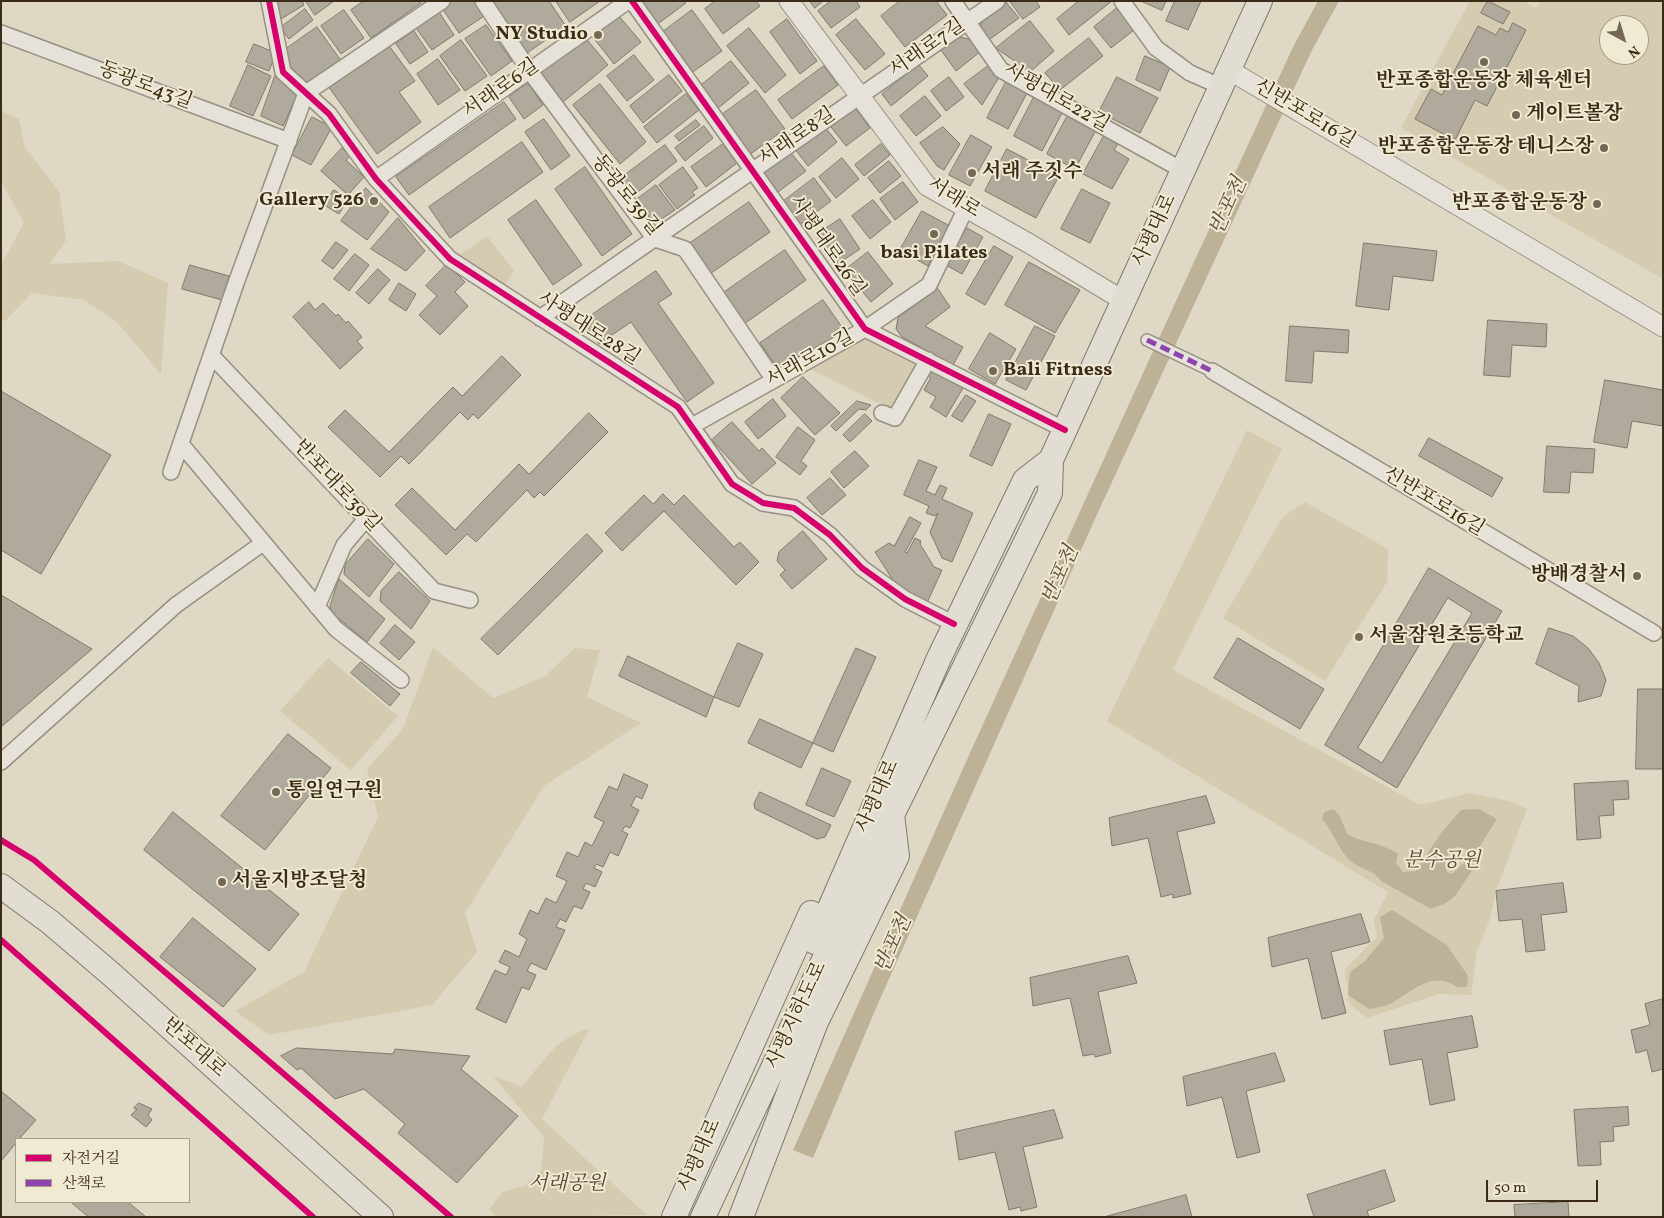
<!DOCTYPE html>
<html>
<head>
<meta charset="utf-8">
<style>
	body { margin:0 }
	#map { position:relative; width:1664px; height:1218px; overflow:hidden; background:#dfd8c5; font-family:Vollkorn,"Noto Serif KR",serif }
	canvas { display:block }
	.frame { position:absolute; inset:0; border:2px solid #3b2c19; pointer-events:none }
	.legend { position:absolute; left:15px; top:1138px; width:175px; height:65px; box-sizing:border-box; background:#f1ead2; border:1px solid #a89e88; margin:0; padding:6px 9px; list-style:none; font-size:15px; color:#3b2c19 }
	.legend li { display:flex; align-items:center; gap:10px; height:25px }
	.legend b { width:25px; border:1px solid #a89e88 }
	.north { position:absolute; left:1599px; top:15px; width:50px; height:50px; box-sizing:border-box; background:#f1ead2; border:1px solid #a89e88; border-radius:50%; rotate:141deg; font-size:14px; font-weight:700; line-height:20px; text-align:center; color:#3b2c19 }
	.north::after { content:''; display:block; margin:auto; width:18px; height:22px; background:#746855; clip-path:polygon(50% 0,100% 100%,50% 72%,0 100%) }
	.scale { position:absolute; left:1486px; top:1180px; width:112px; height:22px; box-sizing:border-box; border:2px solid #3b2c19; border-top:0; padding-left:6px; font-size:15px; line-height:18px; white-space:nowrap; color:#3b2c19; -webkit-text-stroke:4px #f1ead2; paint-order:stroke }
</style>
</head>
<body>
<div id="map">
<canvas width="1664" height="1218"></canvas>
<div class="frame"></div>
<ul class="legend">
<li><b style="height:6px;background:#d6006c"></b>자전거길</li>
<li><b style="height:6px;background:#8e44ad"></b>산책로</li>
</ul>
<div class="north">N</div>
<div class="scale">50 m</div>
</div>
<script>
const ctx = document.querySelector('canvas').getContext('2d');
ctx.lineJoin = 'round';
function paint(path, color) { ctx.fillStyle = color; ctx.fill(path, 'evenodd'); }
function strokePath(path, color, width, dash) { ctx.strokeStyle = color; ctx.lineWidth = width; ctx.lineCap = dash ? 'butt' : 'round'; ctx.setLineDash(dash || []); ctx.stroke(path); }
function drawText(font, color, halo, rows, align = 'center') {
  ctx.font = font + ' Vollkorn,"Noto Serif KR",serif'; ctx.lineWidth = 4; ctx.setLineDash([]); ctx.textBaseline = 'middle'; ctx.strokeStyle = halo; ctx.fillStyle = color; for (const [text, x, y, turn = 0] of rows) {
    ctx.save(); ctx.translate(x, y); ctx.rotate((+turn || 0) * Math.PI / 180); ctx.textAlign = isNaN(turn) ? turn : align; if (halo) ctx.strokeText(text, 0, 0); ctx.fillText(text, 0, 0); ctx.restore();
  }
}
paint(new Path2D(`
	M1470,1H1523L1536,8L1541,1H1663V279L1401,128ZM1609,25H1639V55H1609Z
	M1,111L19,119L25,148L59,191L66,240L50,264L118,261L168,283L161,374L117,322L84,300L32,293L5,321L1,319V265L24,223L1,181Z
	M487,236L514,271L505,285L455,258Z
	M865,336L919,363L892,410L808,368Z
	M1247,430L1282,449L1173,670L1420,805L1470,793L1513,802L1527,809L1496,891L1490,919L1477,951L1471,995L1439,994L1367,1018L1349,1003L1345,969L1377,937L1374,920L1388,892L1107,721Z
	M1305,502L1388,549L1387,582L1325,681L1223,618L1283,517Z
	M433,647L493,698L545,676L575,648L600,650L587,697L641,723L544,786L465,913L477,952L432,1005L269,1035L235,1011L304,972L378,817L367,769L403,729Z
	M328,658L398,716L351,770L280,711Z
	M589,1029L542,1119L647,1215L497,1217L489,1210L502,1192L525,1186L541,1170L544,1137L492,1075L522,1087C541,1064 558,1036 589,1029Z`), '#d5cbb0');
paint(new Path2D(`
	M1318,1H1339L1311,52L1099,510L876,1008L813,1158L793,1150L974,744L1165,325L1293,47Z
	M1334,809L1340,816L1347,834C1363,843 1383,843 1398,854L1396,863L1403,872L1416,871L1441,833L1461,810L1479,809L1497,819L1478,849V862L1455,896L1446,903L1431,909L1381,881C1374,870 1362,870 1352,862C1338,851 1334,832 1322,819L1324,812ZM1457,847L1464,848L1468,852L1467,860L1452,874L1447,872C1442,861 1447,853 1457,847Z
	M1392,910L1447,945L1468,976L1467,987H1457C1433,970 1414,990 1392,1003C1386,1006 1377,1008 1369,1009L1348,995L1350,972L1365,961L1384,938L1380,917Z`), '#bdb297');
const building = new Path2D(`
	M277,1H302L304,5L281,19Z
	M306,1H334L315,15Z
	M364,1H420L421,3L371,38L351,10Z
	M451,1H474L484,16L459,33L442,8Z
	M491,1H549L566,26L527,53Z
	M556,1H600L570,22Z
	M644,1H684L686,3L655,26L639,5Z
	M715,1H756L760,6L723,34L705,9Z
	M810,1H823L815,8Z
	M831,1H856L860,7L831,28L818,11Z
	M900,1H936L947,15L905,47L881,16Z
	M1005,1L1019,18L986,42L979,31L983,19Z
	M1010,1H1036L1040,7L1023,19Z
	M1079,1H1112L1069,35L1057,19Z
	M1141,1H1166L1162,10Z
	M1175,1H1201L1188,30L1166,21Z
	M1488,1L1510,12L1503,24L1481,13Z
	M1117,8L1134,30L1111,48L1094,27Z
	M305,9L313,20L289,39L280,28Z
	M344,10L364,38L341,54L321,26Z
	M692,10L722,51L690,74L660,34Z
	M439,12L454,35L432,50L416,28Z
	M618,15L641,42L614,64L592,36Z
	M787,19L817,61L800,74L770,32Z
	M856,19L885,54L865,70L836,35Z
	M1030,21L1054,51L1030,72L996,48Z
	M1513,23L1526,30L1487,106L1475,100L1455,140L1415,119L1431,89L1442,95L1478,26L1496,35L1500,28L1508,32Z
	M486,25L512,61L491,76L465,39Z
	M317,27L342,62L308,86L290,73L283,51Z
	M749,28L786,75L765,93L727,46Z
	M414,31L428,52L410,64L396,44Z
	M584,36L608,65L563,102L539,72Z
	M959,37L969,39L980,52L956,71L941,50Z
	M1089,38L1103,56L1060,90L1045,73Z
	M461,40L487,76L465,91L440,56Z
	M387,43L415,81L399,92L421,122L377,154L328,86Z
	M254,44L276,53L269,71L246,62Z
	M634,55L654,80L627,101L607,76Z
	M1145,56L1170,67L1160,91L1136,80Z
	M438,59L460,90L438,105L417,74Z
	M731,61L749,83L717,109L699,87Z
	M248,65L271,76L253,116L230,106Z
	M919,65L928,76L891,106L882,94Z
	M824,66L838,85L792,119L778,100Z
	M988,66L998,79L982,105L964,84Z
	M669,75L682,91L643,123L630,106Z
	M275,76L298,93L283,126L261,116Z
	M949,77L964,97L946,111L931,91Z
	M1117,77L1158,98L1140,133L1099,112Z
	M1006,82L1027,93L1008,129L987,118Z
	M528,83L543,105L524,119L509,97Z
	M600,84L646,142L620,164L573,105Z
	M756,90L785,129L749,155L720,116Z
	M686,94L699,110L657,143L644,127Z
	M925,96L941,116L916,136L900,116Z
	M1034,97L1062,113L1042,151L1014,136Z
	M504,102L516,119L409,195L396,177Z
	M855,108L870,128L846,146L831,127Z
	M1068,115L1096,130L1075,169L1047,154Z
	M312,117L332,127L311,165L292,155Z
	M544,119L570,156L551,170L525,132Z
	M696,120L700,125L679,141L675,136Z
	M704,126L713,138L685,161L675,148Z
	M824,126L837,142L808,166L795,149Z
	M943,127L960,144L944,170L937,166L920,143Z
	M1105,134L1119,142L1114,150L1129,159L1112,189L1083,174Z
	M971,135L992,147L970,186L949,175Z
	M522,142L543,172L450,238L429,207Z
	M723,144L737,163L706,187L691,167Z
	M881,144L890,155L864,176L855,165Z
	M665,145L677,161L634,195L621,178Z
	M342,148L350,156L346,160L364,177L348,195L321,171Z
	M1007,149L1059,176L1036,218L985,191Z
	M790,152L806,171L774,195L761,172Z
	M842,158L859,179L836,198L819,177Z
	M889,161L901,176L880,193L868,178Z
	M585,167L632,234L602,256L555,189Z
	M683,167L698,188L692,192L695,195L677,209L659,185Z
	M814,178L831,201L798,226L781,203Z
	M903,182L918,202L895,220L880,199Z
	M656,185L675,210L657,222L652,221L636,200Z
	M366,188L389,212L367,240L341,221Z
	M1082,189L1110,203L1090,243L1061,229Z
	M334,190L348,199L339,214L324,205Z
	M536,200L582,265L553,285L508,220Z
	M873,200L891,222L870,239L852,216Z
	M749,202L770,232L707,276L686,246Z
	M922,211L950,226L928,266L900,250Z
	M398,218L425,251L406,271L371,249Z
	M840,219L860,249L836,265L816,235Z
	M967,228L983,237L962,274L946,265Z
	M336,242L348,250L333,269L322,261Z
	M1364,243L1437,251L1433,281L1393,276L1389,310L1356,306Z
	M994,246L1013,257L985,305L966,294Z
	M785,250L806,280L744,324L723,293Z
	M868,252L893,284L871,302L845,270Z
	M355,254L369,265L349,291L334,279Z
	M1029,262L1080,290L1055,333L1005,305Z
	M447,264L465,282L455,292L468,306L440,335L419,315L437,296L426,286Z
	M190,265L229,276L222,300L182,289Z
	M378,269L390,280L369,304L356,293Z
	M656,271L672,294L658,303L714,383L687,402L631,322L599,344L583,321Z
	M399,283L416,294L406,311L389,300Z
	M938,289L950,307L925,326L963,347L953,365L902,337L896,329L898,318Z
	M823,300L844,330L781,373L760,343Z
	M309,302L315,310L323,303L336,316L338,314L346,323L348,321L362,337L357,341L363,348L340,369L293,317Z
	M1488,320L1547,324L1546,347L1512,345L1510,377L1484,375Z
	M1035,326L1055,336L1026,390L1006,380Z
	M1290,326L1349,330L1348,353L1314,351L1312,383L1286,381Z
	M990,333L1016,349L995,384L969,369Z
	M502,356L521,375L478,419L473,414L468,420L460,412L409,464L401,456L380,477L328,427L345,410L389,452L453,387L462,396Z
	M935,371L963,388L946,417L930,407L936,397L924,390L930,379V376Z
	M803,377L840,413L815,435L781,398Z
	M1605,380L1663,390V426L1632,421L1627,448L1594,442Z
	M1,391L111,455L41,574L1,550Z
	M966,395L976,401L962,422L952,416Z
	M773,399L786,416L758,439L745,422Z
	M857,401L871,405L866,410L859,409L836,431L831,426Z
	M589,413L608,432L544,496L540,492L534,498L527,490L476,542L467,534L446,555L395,505L412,488L455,530L519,464L529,474Z
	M865,414L872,421L850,442L843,435Z
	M989,414L1011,424L992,466L970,456Z
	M732,422L759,451L762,448L776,463L752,484L712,440Z
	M798,427L815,440L801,461L807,466L800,475L776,457Z
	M1429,438L1503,478L1492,497L1419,456Z
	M1547,446L1595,449L1593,473L1571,472L1569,493L1544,492Z
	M855,451L869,466L844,488L831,472Z
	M919,460L937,467L926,491L935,495L940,485L947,488L942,499L973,513L952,562L942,558L930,532L938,513L935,516L926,513L929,506L904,495Z
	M830,478L846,495L822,515L807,498Z
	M663,494L674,505L684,495L734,547L740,542L759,562L736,585L664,511L622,551L605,533L644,495L653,504Z
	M910,517L921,523L905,552L907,553L915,538L921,541L920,544L934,567L942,570L926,605L901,593L875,552L889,543L894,546Z
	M803,531L827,559L792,589L780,575L785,570L777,561L779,552Z
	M587,534L603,551L498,655L481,639Z
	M368,539L394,564L369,597L344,574L345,565Z
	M1429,568L1502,611L1397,788L1325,745ZM1448,598L1472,613L1382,763L1358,748Z
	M399,572L430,601L411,629L380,601L381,591Z
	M339,579L385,619L367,642L333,614L330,607Z
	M1,595L92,649L1,727Z
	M395,625L415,642L399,660L380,643Z
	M1549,628L1573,636L1588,648L1599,663L1606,680L1601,696L1578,702L1579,686L1536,664Z
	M1238,638L1324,689L1300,729L1214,678Z
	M738,643L763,654L739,707L714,697Z
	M856,648L876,657L833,752L813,743Z
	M628,656L714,697L706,717L619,676Z
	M361,662L400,694L390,706L351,673Z
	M1638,689H1663V769H1636Z
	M760,719L813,743L801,768L748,743Z
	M288,734L331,768L265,850L221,816Z
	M822,768L851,781L834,817L806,805Z
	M624,774L648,785L642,799L636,796L631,806L639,810L630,828L625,826L622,831L628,834L618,856L610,852L603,867L596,864L594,868L602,872L595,887L586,883L583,889L590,892L582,909L574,906L566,922L560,919L556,927L565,930L546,970L531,963L527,971L536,975L529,990L522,987L506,1023L476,1009L495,970L506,975L510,967L499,962L505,950L519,957L527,939L519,934L530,910L538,914L546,898L556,903L567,881L556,876L567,852L578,857L585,842L592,846L604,822L594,817L609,786L617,790Z
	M1628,781L1629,799L1613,800L1614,815L1599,816L1601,838L1577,840L1574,784Z
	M760,792L831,825L825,837L817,839L755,809L754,804Z
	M1206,796L1215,823L1177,832L1191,894L1173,898V894L1161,897L1148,838L1112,846L1109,818Z
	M173,812L299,914L269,951L144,850Z
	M1563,883L1567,912L1541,915L1545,950L1526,952L1522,919L1499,921L1496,891Z
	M1361,914L1370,942L1331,952L1346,1013L1322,1019L1308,958L1272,967L1268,938Z
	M193,918L256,969L223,1007L160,957Z
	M1128,956L1137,983L1098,992L1111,1053L1095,1057L1094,1054L1083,1056L1070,998L1033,1006L1030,978Z
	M1663,999V1069L1652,1072L1647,1050L1636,1053L1631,1030L1650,1025L1645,1004Z
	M1472,1016L1478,1047L1447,1053L1455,1100L1430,1105L1422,1059L1390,1065L1384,1031Z
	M297,1048L393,1054L395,1049L470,1056L461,1069L518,1116L457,1183L398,1133L405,1124L364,1089L335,1099L301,1068L297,1070L281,1056Z
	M1275,1053L1285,1081L1246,1091L1260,1152L1237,1158L1222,1097L1187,1106L1183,1077Z
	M1,1091L36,1120L19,1139H16V1143L1,1161Z
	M139,1103L152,1109L148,1115L152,1120L146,1127L131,1115L137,1109L134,1108Z
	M1628,1107L1629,1125L1613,1127L1614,1141L1600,1142L1601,1165L1578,1166L1574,1110Z
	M1054,1110L1063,1138L1023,1147L1037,1207L1021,1211L1020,1207L1009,1210L995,1152L959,1160L955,1132Z
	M1385,1170L1395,1201L1367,1211L1369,1217H1314L1307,1195Z
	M1186,1195L1192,1217H1104Z
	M71,1202H128L146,1217H89Z
	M1568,1202L1569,1217H1515L1514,1205Z`);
paint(building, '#b0aa9c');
strokePath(building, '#7f796c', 1);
strokePath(new Path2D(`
	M690,1217L691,1214`), '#beb6a3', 24, [24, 12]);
const pedestrian = new Path2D(`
	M1147,340L1212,371`);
const minor = new Path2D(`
	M269,1L283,72L329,114L376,179L450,259L678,407L732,484L763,503L794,508L830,535L862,568L905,599L954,624
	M483,1L531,73L655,239L685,249L774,380
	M632,1L865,329L1065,430
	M953,1L1001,70L1184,171
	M1122,1L1156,48L1190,73L1222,87
	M1,33L289,141
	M306,93L442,1
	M376,179L628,1
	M540,318L997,1
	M212,356L434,591L470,600
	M1212,371L1654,633
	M882,413L895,418L928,360
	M692,426L865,329L929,285L966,208
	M181,444L336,629L401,680
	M171,472L236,283L306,93
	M317,607L344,545L366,519
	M1,762L176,605L263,543`);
const tertiary = new Path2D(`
	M789,1L927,186L1030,244L1124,301
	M1229,70L1663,327`);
const primary = new Path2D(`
	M1,886L50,922L111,974L381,1217
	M815,942L939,658L1025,480L1051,460
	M674,1217L811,913
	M703,1217L892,815L1050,493L1051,460L1260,1
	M741,1217L816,1022L897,856L892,815`);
strokePath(pedestrian, '#969083', 14);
strokePath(minor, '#969083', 18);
strokePath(tertiary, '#969083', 21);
strokePath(primary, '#7f796c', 26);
strokePath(pedestrian, '#e6e2d9', 11);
strokePath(minor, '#e6e2d9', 15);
strokePath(tertiary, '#e6e2d9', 19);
strokePath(primary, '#e2ddd2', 24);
strokePath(new Path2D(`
	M1147,340L1212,371`), '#8e44ad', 5, [10, 5]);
strokePath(new Path2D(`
	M269,1L283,72L329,114L376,179L450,259L678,407L732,484L763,503L794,508L830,535L862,568L905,599L954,624
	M632,1L865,329L1065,430
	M1,840L34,860L451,1217
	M1,940L313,1217`), '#d6006c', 6);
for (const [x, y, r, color] of [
	[598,35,5,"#746855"],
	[1484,62,5,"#746855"],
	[1516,115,5,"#746855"],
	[1604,148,5,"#746855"],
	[972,173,5,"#746855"],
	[374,201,5,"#746855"],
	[1597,204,5,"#746855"],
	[934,234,5,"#746855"],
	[993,371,5,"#746855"],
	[1637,576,5,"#746855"],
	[1359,637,5,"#746855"],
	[276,792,5,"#746855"],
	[222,882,5,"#746855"]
]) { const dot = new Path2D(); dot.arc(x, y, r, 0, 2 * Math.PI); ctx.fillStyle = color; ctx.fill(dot); strokePath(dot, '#f1ead2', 2); }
drawText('bold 20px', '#3b2c19', '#f1ead2', [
	["NY Studio",588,35,"right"],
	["반포종합운동장 체육센터",1484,82,"center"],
	["게이트볼장",1526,115],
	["반포종합운동장 테니스장",1594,148,"right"],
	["서래 주짓수",982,173],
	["Gallery 526",364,201,"right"],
	["반포종합운동장",1587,204,"right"],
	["basi Pilates",934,254,"center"],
	["Bali Fitness",1003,371],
	["방배경찰서",1627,576,"right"],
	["서울잠원초등학교",1369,637],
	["통일연구원",286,792],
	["서울지방조달청",232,882]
], 'left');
drawText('20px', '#3b2c19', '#f1ead2', [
	["서래로7길",928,49,-35],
	["동광로43길",145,87,21],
	["서래로6길",502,90,-35],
	["사평대로22길",1056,99,30],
	["신반포로16길",1304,115,31],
	["서래로8길",798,138,-34],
	["동광로39길",625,196,51],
	["서래로",953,199,32],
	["사평대로",1156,231,-65],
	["사평대로26길",826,247,55],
	["사평대로28길",588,330,33],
	["서래로10길",811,360,-29],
	["반포대로39길",336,487,47],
	["신반포로16길",1433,503,31],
	["사평대로",879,797,-66],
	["사평지하도로",798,1016,-65],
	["반포대로",193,1049,42],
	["사평대로",701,1156,-66]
]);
drawText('italic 20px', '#584a34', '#f1ead2', [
	["분수공원",1442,862],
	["서래공원",567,1185]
]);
drawText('italic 21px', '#5e4f39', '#f1ead2', [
	["반포천",1230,207,-65],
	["반포천",1062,576,-66],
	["반포천",895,945,-66]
]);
</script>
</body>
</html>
